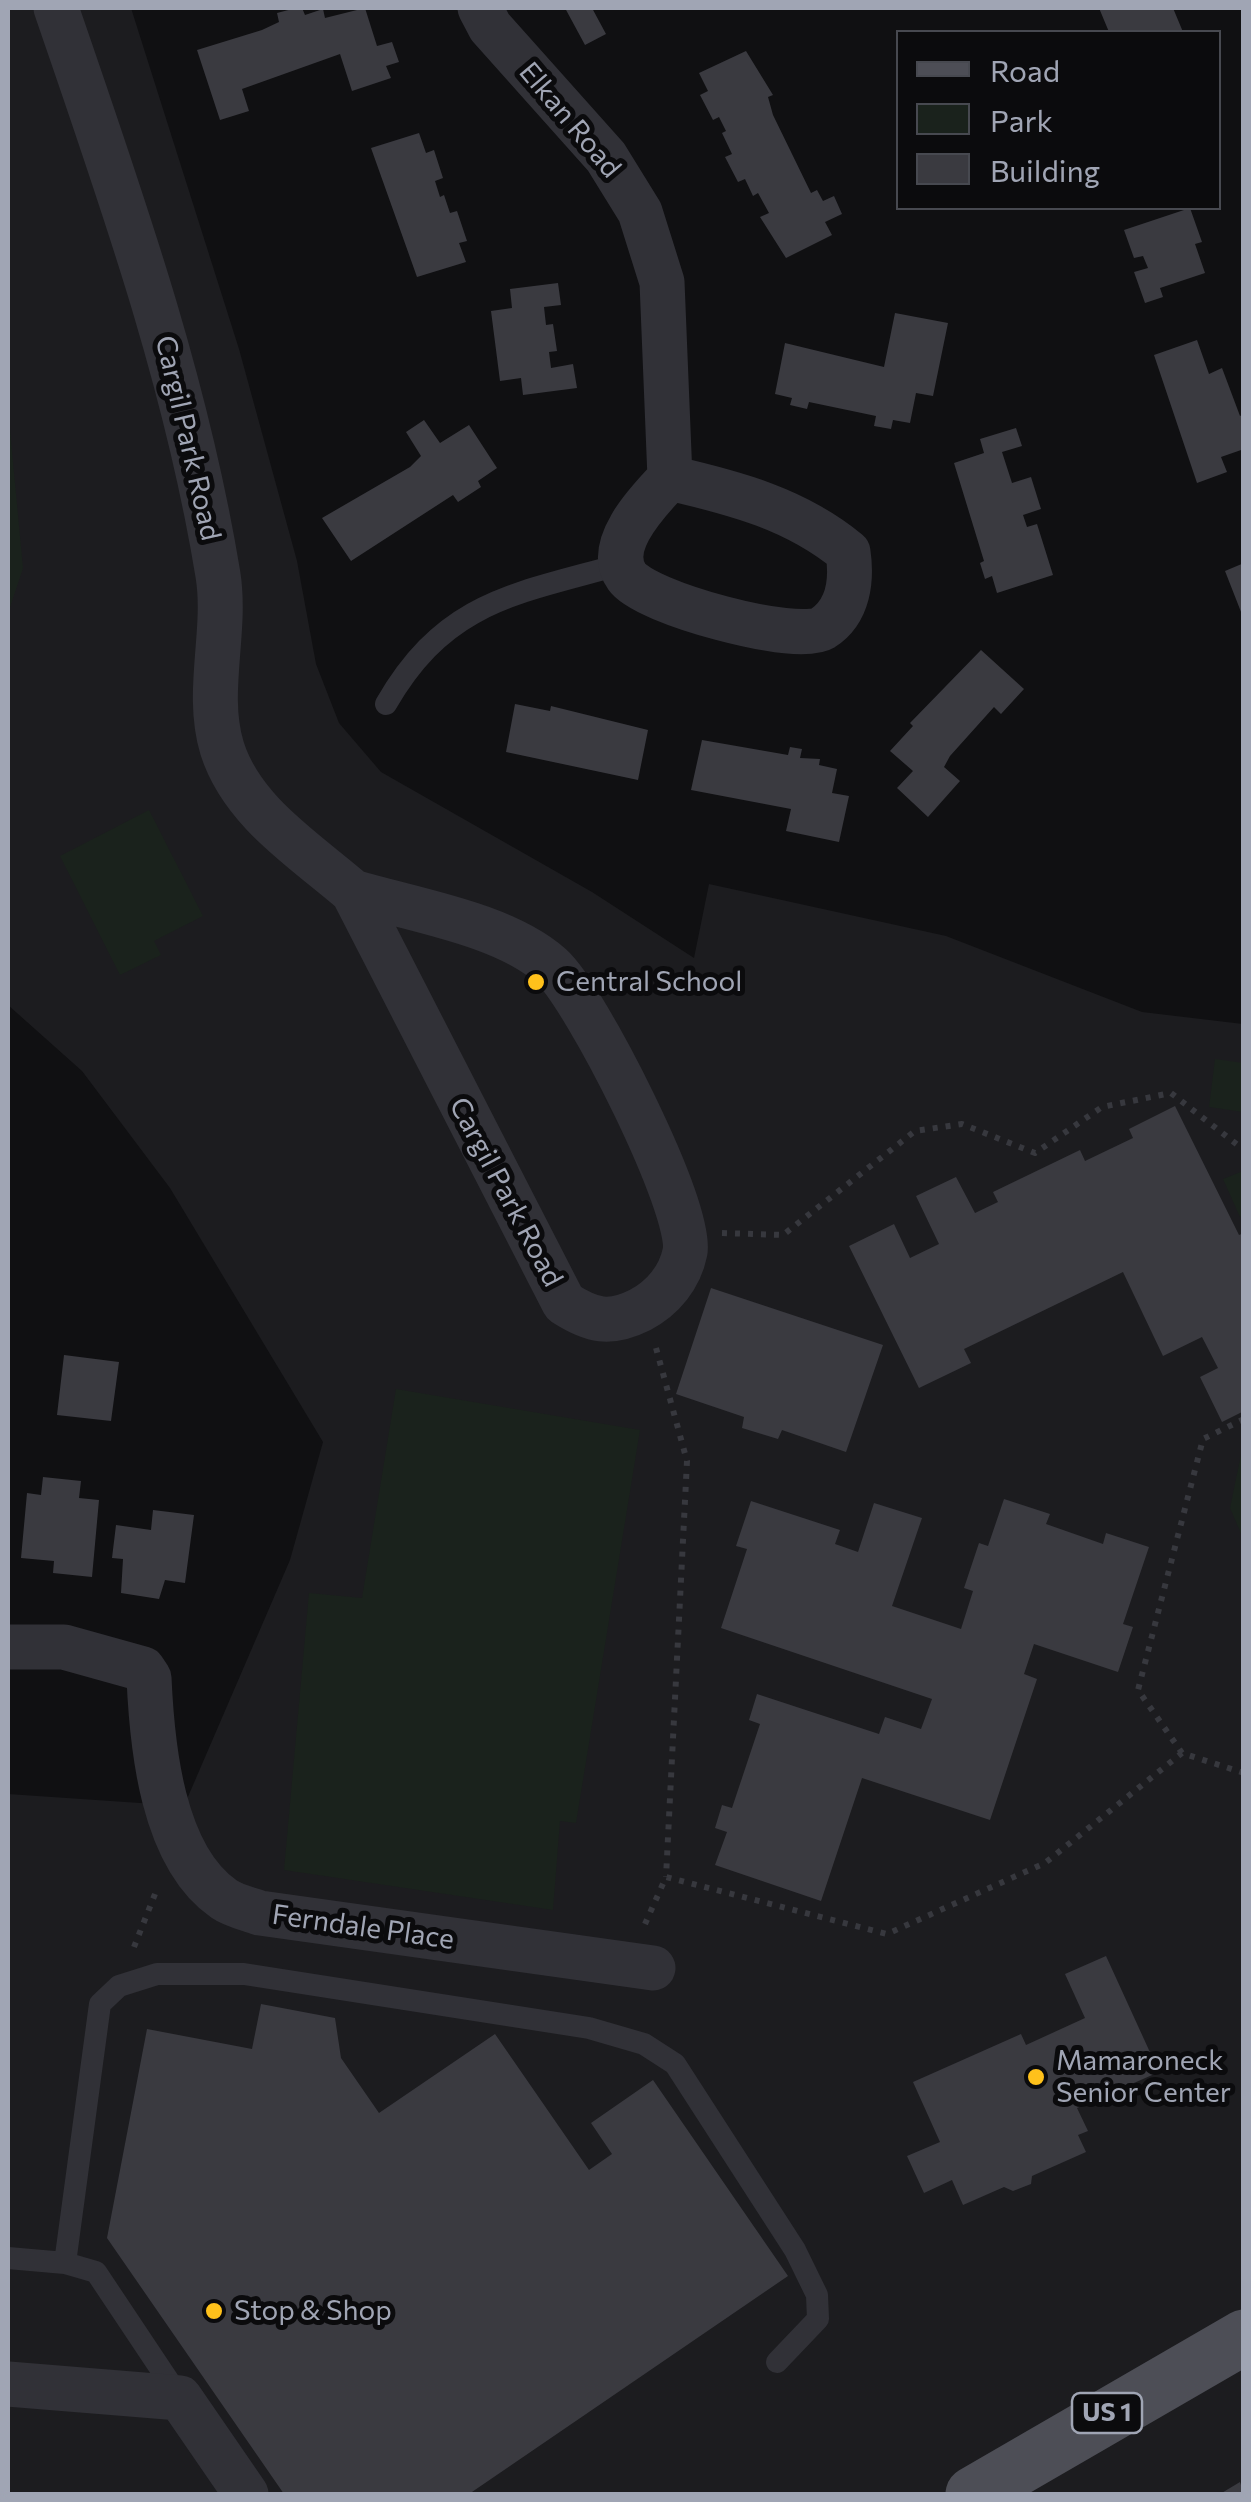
<!DOCTYPE html>
<html>
<head>
<meta charset="utf-8">
<style>
	body { margin:0 }
	#map { position:relative; width:1251px; height:2502px; overflow:hidden; background:#101012; font-family:Commissioner,sans-serif }
	canvas { display:block }
	.frame { position:absolute; inset:0; border:10px solid #a0a5b4; pointer-events:none }
	.legend { position:absolute; left:896px; top:30px; width:325px; height:180px; box-sizing:border-box; background:#0b0b0d; border:2px solid #474950; margin:0; padding:12px 18px; list-style:none; font-size:30px; color:#a0a5b4 }
	.legend li { display:flex; align-items:center; gap:20px; height:50px }
	.legend b { width:50px; border:2px solid #474950 }
</style>
</head>
<body>
<div id="map">
<canvas width="1251" height="2502"></canvas>
<div class="frame"></div>
<ul class="legend">
<li><b style="height:12px;background:#4d4e56"></b>Road</li>
<li><b style="height:28px;background:#1a221c"></b>Park</li>
<li><b style="height:28px;background:#3a3a40"></b>Building</li>
</ul>
</div>
<script>
const ctx = document.querySelector('canvas').getContext('2d');
ctx.lineJoin = 'round';
function paint(path, color) { ctx.fillStyle = color; ctx.fill(path, 'evenodd'); }
function strokePath(path, color, width, dash) { ctx.strokeStyle = color; ctx.lineWidth = width; ctx.lineCap = dash ? 'butt' : 'round'; ctx.setLineDash(dash || []); ctx.stroke(path); }
function drawText(font, color, halo, rows, align = 'center') {
  ctx.font = font + ' Commissioner,sans-serif'; ctx.lineWidth = 10; ctx.setLineDash([]); ctx.textBaseline = 'middle'; ctx.strokeStyle = halo; ctx.fillStyle = color; for (const [text, x, y, turn = 0] of rows) {
    ctx.save(); ctx.translate(x, y); ctx.rotate((+turn || 0) * Math.PI / 180); ctx.textAlign = isNaN(turn) ? turn : align; if (halo) ctx.strokeText(text, 0, 0); ctx.fillText(text, 0, 0); ctx.restore();
  }
}
paint(new Path2D(`
	M8,8H131L239,349L297,561L316,664L339,723L381,772L592,892L694,958L709,884L946,936L1142,1012L1243,1024V2494H8V1794L184,1806L290,1560L323,1442L170,1188L82,1071L8,1005Z`), '#1c1c1f');
paint(new Path2D(`
	M8,409L23,568L8,613Z
	M149,810L203,916L154,941L161,955L120,975L60,856Z
	M1215,1059L1243,1063V1112L1209,1107Z
	M1243,1171V1215L1240,1217L1223,1179Z
	M396,1389L640,1430L576,1823L560,1821L553,1910L284,1870L309,1593L362,1598Z
	M1243,1445V1538L1230,1508Z`), '#1a221c');
paint(new Path2D(`
	M296,8H302L305,15L323,9L325,18L365,8L377,46L392,42L399,62L386,66L391,78L352,91L340,54L242,89L249,111L220,120L197,50L262,30L279,22L277,13Z
	M565,8H592L606,34L585,45Z
	M1099,8H1173L1183,32H1109Z
	M746,51L773,95L768,97L773,115L811,193L817,190L823,201L834,196L842,214L825,222L832,235L786,258L760,217L769,213L758,193L753,196L745,179L738,182L725,157L732,154L722,133L726,131L719,117L713,120L700,95L708,91L699,73Z
	M419,133L426,153L434,150L443,178L435,181L440,197L444,195L450,213L457,211L467,241L459,243L466,262L417,277L371,148Z
	M1190,208L1202,242L1195,244L1205,273L1160,288L1163,297L1145,303L1134,272L1148,268L1143,256L1134,258L1124,230Z
	M558,283L561,305L544,307L546,325L553,324L557,351L549,352L551,368L573,364L577,388L523,395L521,378L500,381L491,311L512,308L510,289Z
	M895,313L948,323L933,396L916,393L910,423L893,420L891,429L874,426L876,416L809,402L807,409L790,405L792,398L775,394L785,343L884,367Z
	M1197,340L1209,374L1222,368L1240,416L1244,414V449L1221,457L1227,472L1197,483L1154,355Z
	M424,420L440,443L469,425L497,468L478,481L481,487L458,502L453,495L351,561L322,518L410,467L421,456L406,432Z
	M1016,428L1022,446L1002,452L1012,483L1031,477L1041,509L1023,515L1027,527L1037,524L1053,575L997,593L992,576L985,579L980,563L984,561L954,463L984,453L980,439Z
	M1244,563V617H1243L1225,571Z
	M981,650L1024,689L1001,714L994,707L950,756L944,767L960,781L928,817L897,788L913,771L890,751L913,726L910,723Z
	M515,704L550,711L551,706L648,730L638,780L506,752Z
	M702,740L788,755L790,747L802,749L800,758L820,759L819,765L837,769L832,793L849,796L839,842L786,831L791,809L691,790Z
	M1175,1106L1239,1235L1244,1233V1411L1222,1422L1200,1377L1218,1368L1202,1337L1163,1356L1123,1272L964,1349L971,1363L919,1388L849,1246L894,1224L910,1258L939,1244L916,1196L956,1177L975,1213L998,1202L993,1192L1080,1150L1085,1161L1133,1138L1129,1129Z
	M711,1288L883,1345L846,1452L782,1430L778,1439L742,1428L744,1417L676,1394Z
	M64,1355L119,1362L111,1421L57,1415Z
	M43,1477L81,1481L79,1498L99,1500L92,1577L53,1573L54,1561L21,1558L27,1493L41,1495Z
	M1004,1499L1050,1514L1046,1524L1103,1544L1106,1533L1149,1547L1123,1624L1133,1627L1118,1672L1034,1644L1024,1674L1037,1679L990,1820L862,1778L821,1901L715,1865L727,1832L715,1828L722,1805L732,1808L760,1724L749,1720L757,1694L879,1734L885,1717L921,1729L932,1699L721,1628L747,1549L736,1546L751,1501L840,1530L835,1544L858,1552L874,1503L922,1518L892,1606L961,1629L973,1591L964,1588L979,1543L988,1546Z
	M153,1510L194,1515L185,1583L165,1580L159,1599L121,1593L123,1559L112,1558L116,1525L151,1530Z
	M1106,1956L1159,2072L1077,2108L1088,2131L1078,2135L1086,2152L1032,2176L1031,2184L1013,2191L1004,2187L963,2205L952,2180L924,2193L907,2156L940,2142L913,2082L1021,2034L1026,2045L1085,2018L1065,1974Z
	M261,2004L335,2018L341,2058L379,2113L495,2034L589,2170L612,2154L591,2123L653,2080L788,2276L469,2494H284L107,2238L147,2029L252,2049Z
	M1240,2482L1244,2494H1220Z`), '#3a3a40');
strokePath(new Path2D(`
	M722,1233L783,1235L915,1131L962,1124L1035,1153L1102,1107L1171,1093L1244,1150
	M656,1348L687,1461L666,1877
	M1244,1419L1203,1439L1138,1690L1182,1753L1244,1773
	M645,1924L666,1877L887,1934L1045,1863L1182,1753
	M134,1947L157,1889`), '#37383e', 6, [5, 8]);
strokePath(new Path2D(`
	M386,704C446,600 516,594 622,564
	M8,2258L65,2263L96,2272L180,2398
	M65,2263L100,2004L119,1986L157,1974H244L589,2028L644,2044L675,2064L795,2250L817,2295L818,2319L777,2362`), '#313137', 22);
strokePath(new Path2D(`
	M56,8C120,195 186,379 218,575C227,632 205,692 222,748C242,812 306,851 353,892
	M480,8L490,27L606,157L640,212L662,282L670,478
	M670,478C735,493 796,509 848,552C852,579 849,611 823,628C797,644 645,603 627,577C604,545 650,499 670,478Z
	M353,892C413,910 504,924 551,966C586,997 693,1209 685,1252C680,1277 663,1298 640,1310C610,1325 592,1321 564,1303Z
	M8,1647H64L143,1669L149,1678C152,1746 162,1856 224,1899C234,1906 249,1909 260,1913L653,1968
	M8,2384L180,2398L246,2494`), '#313137', 45);
strokePath(new Path2D(`
	M973,2494L1244,2337`), '#4d4e56', 55);
for (const [x, y, r, color] of [
	[536,982,10,"#ffc11b"],
	[1036,2077,10,"#ffc11b"],
	[214,2311,10,"#ffc11b"]
]) { const dot = new Path2D(); dot.arc(x, y, r, 0, 2 * Math.PI); ctx.fillStyle = color; ctx.fill(dot); strokePath(dot, '#0b0b0d', 4); }
for (const [x, y, w] of [
	[1107,2413,70]
]) { const box = new Path2D(); box.roundRect(x - w / 2, y - 20, w, 40, 8); ctx.fillStyle = '#0b0b0d'; ctx.fill(box); strokePath(box, '#a0a5b4', 2.5); }
drawText('bold 25px', '#a0a5b4', null, [
	["US 1",1107,2413]
]);
drawText('28px', '#a0a5b4', '#0b0b0d', [
	["Elkan Road",570,120,50],
	["Cargil Park Road",188,438,77],
	["Cargil Park Road",506,1192,62],
	["Ferndale Place",363,1927,8]
]);
drawText('28px', '#a0a5b4', '#0b0b0d', [
	["Central School",556,982],
	["Mamaroneck",1056,2061],
	["Senior Center",1056,2093],
	["Stop & Shop",234,2311]
], 'left');
</script>
</body>
</html>
